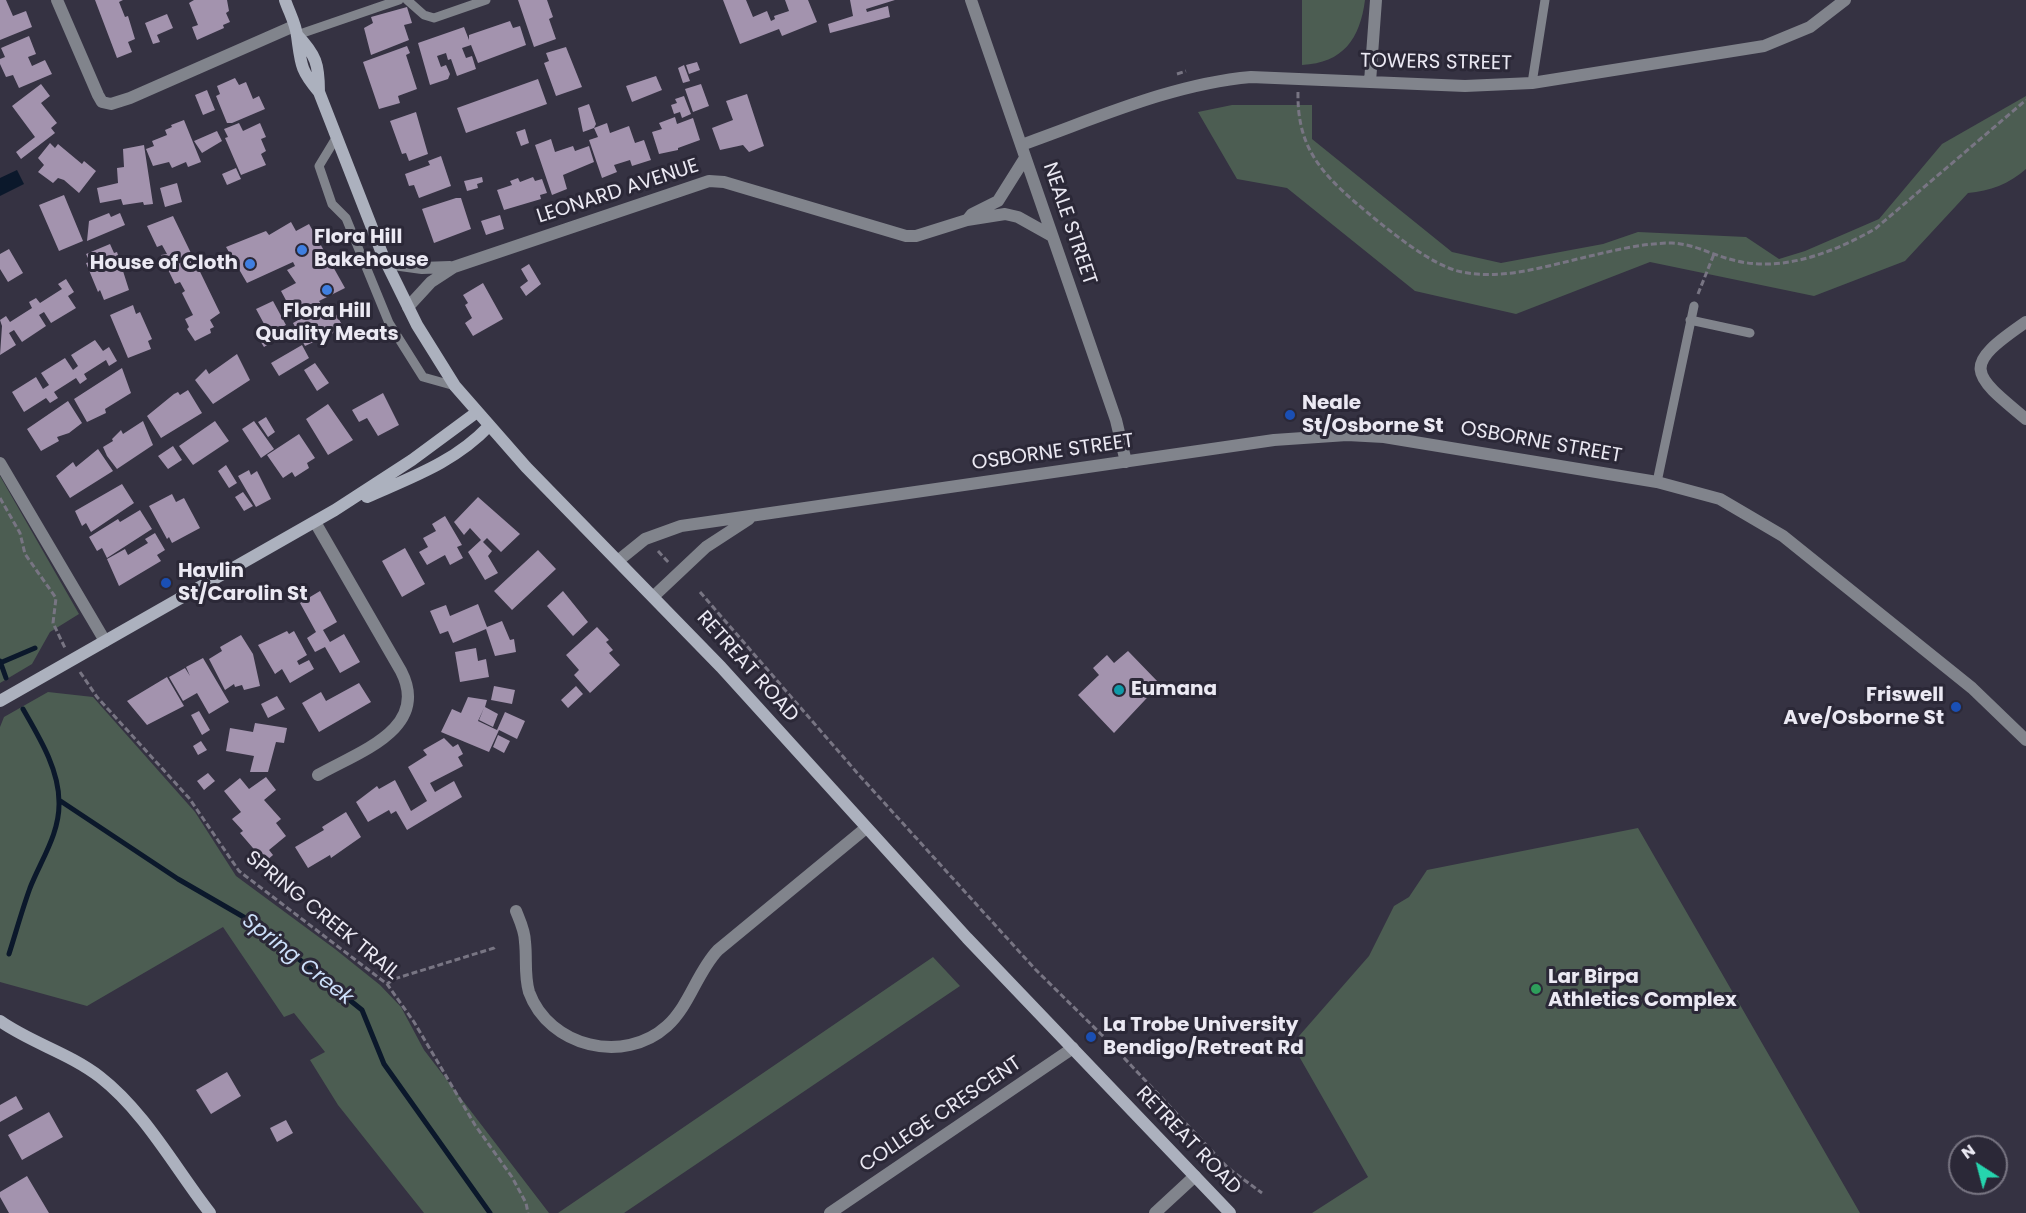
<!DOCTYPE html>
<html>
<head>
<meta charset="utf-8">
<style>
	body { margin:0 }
	#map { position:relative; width:2026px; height:1213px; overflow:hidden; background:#353242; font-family:Poppins,sans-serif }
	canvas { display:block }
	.north { position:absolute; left:1948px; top:1135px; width:60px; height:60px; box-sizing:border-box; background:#2b2837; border:2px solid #787582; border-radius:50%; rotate:324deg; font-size:16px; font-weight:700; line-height:24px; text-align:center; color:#ebe9f3 }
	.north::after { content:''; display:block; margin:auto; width:21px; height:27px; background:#26d5ae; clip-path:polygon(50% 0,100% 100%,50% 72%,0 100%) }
</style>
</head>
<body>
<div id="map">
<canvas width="2026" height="1213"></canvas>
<div class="north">N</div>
</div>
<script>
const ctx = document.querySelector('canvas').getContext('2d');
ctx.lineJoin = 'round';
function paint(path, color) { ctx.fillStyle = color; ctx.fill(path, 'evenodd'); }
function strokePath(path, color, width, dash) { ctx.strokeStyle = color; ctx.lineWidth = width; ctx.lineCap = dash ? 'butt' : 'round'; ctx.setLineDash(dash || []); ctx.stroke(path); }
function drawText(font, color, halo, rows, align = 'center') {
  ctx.font = font + ' Poppins,sans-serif'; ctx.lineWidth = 6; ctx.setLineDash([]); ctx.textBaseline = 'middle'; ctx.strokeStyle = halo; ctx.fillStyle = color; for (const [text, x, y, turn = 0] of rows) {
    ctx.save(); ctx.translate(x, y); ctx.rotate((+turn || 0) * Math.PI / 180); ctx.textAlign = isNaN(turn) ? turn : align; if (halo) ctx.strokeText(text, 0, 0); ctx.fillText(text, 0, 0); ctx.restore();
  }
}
paint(new Path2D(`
	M1302,0H1365C1360,39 1343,63 1302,65Z
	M2026,96V169C2009,184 1990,191 1968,193L1905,261L1814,296L1650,262L1516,314L1415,291L1287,188L1237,179L1198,112L1232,105H1312V139L1452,252L1501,263L1603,244L1638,232L1746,237L1779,259L1805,251L1879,219L1942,144Z
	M0,476L79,614L50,632L32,664L0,683Z
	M48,692L93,697L195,812L236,876L335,949L380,985L401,1007L424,1050L549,1213H424L338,1105L310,1060L325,1052L294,1013L284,1017L223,927L87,1006L0,982V727L4,717Z
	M1638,828L1860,1213H1312L1368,1177L1292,1044L1369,956L1394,906L1409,897L1427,870Z
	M933,957L960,986L624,1213H558Z`), '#4c5d52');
paint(new Path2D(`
	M17,170L24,184L0,196V178Z`), '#0b182b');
strokePath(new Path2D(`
	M0,661L6,678
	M0,663L35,648
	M59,800L178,879L254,923L362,1010L384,1064L490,1213
	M9,954C16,932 22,910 30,888C41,860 60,833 59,802C59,769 39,737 23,709`), '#0b182b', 5);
paint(new Path2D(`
	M0,0H6L13,16L26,11L32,27L0,40Z
	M95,0H123L119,2L125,17L128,16L135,39L128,42L132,52L117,58Z
	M194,0H227L229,11L226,13L230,22L223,25L224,28L197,40L192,27L198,25L189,3Z
	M518,0H547L553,17L549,19L556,39L534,47Z
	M723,0H746L753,17L767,11L771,21L775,19L774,16L789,11L785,0H808L817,22L782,36L779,29L740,44Z
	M850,0H895L866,9L867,12L888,6L890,17L830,33L828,24L853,16Z
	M407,7L412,23L404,25L409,40L371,55L364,28L373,23L371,17Z
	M167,14L173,28L157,35L160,42L153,44L145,23Z
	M510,21L513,28L520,26L526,45L478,63L471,45L462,48L466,58L472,56L476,69L457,76L451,59L448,60L446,53L437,56L441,67L446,65L450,74L448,79L430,85L418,43L464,27L469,40V35Z
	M29,36L36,54L28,57L32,66L45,60L52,74L19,88L13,75L6,77L0,64V59L5,57L1,48Z
	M407,46L410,53L406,55L417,89L398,96L400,103L379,109L363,62Z
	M566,47L582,87L556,96L544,63L549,61L546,53Z
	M697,62L700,70L689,74L686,65Z
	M684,65L690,81L683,83L678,68Z
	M656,76L662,90L632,102L626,86Z
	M235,78L239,85L246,82L253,99L259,96L265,109L232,123H227L216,96L220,94L217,86Z
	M538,79L547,104L466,133L457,108Z
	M41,84L50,96L41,103L57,123L51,128L55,133L21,159L16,152L35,137L12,106Z
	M701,84L709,106L693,112L685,89Z
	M207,90L215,110L203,115L195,95Z
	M747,94L764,146L749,152L743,145L720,150L712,128L733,120L726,101Z
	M684,96L691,114L682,118L680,112L674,114L671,105L677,103L675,99Z
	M589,104L596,124L594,128L583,132L578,108Z
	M416,112L428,154L409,161L406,153L402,154L390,121Z
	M675,117L677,124L693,118L700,140L678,148V150L659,154L652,132L662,129L659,123Z
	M184,120L201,162L188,167L186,162L172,168L169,162L153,166L146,149L154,146L152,141L167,135L165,130L172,127L171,125Z
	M239,123L243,131L260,123L266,137L261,139L266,151L261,154L266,165L241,175L225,138L228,137L224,129Z
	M607,123L610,133L629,126L635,143L644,140L651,160L632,166L630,160L614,165L617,172L602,178L589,140L598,137L594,128Z
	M525,129L529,143L521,146L516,132Z
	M217,131L222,141L202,153L194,141Z
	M551,139L555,152L573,146L575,151L589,146L594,162L563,175L567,189L552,195L535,145Z
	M50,143L55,148L58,144L82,164L84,161L96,171L79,193L64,180L58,178L53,183L38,172L44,165L38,158Z
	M144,145L153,204L144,205L143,202L123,205L121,199L100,203L97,188L118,183L117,168L124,167L123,149Z
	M441,156L451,186L419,198L414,185L409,186L405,174L430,165L428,161Z
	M236,168L241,179L227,185L222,174Z
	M482,177L483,182L477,184L478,188L467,191L464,181Z
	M533,177L535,181L542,179L547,193L540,195L541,199L504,210L497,190L512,185L510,181L518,178L520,182Z
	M177,183L182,202L165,207L160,188Z
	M64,195L83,241L59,251L39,205Z
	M456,198H461L471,229L434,243L422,209Z
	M109,213L111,217L120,213L125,225L87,241L89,221Z
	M500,215L504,229L486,235L481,221Z
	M173,216L220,313L210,320L214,327L210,329L211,333L195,341L187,329L189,327L185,319L193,315L182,293L185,291L180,282L175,284L161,255L167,254L162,245L157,247L147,226Z
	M291,222L296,231L309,224L345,288L319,301L321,304L295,317L281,291L296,283L287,270L295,266L293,262L247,283L226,247L266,231L269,235Z
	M110,244L114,253L117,252L129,290L104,300L100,290L98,292L86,263L90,262L86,254Z
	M9,249L23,273L8,282L0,269V254Z
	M529,264L541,284L526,296L520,287L528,281L521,269Z
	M66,279L74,292L68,296L76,308L51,323L44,312L39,315L46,326L22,342L14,330L9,333L16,345L0,355L2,326L0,320L6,316L10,322L32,308L29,302L36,298L40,303L62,289L58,284Z
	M483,283L503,319L473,336L465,323L472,318L465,305L468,303L463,295Z
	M273,301L286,325L274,331L278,338L264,347L259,339L269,333L256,309Z
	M326,304H330L344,328L305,346L293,323Z
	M133,305L136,314L140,312L152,339L148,341L151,349L128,358L110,315Z
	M95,340L103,351L109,347L117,361L109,366L106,360L84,374L87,379L80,384L76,378L54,392L58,398L50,403L46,398L24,412L12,392L36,377L43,389L49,385L41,373L65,358L73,370L78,366L71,355Z
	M302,345L309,358L279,376L271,363Z
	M237,354L250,380L213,404L195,380L206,369L209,374Z
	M315,363L329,383L317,391L304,370Z
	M122,368L131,393L105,409L106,413L87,422L74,399Z
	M188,390L202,413L161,438L147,416L174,394L178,392L180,395Z
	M383,393L399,425L378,436L367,418L359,422L352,410Z
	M68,401L82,423L69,433L57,437L59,441L41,451L27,429Z
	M328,404L353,440L328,455L306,419Z
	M266,417L275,432L268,437L258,422Z
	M143,421L153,445L117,469L107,456L103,447L113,441L112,439L121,430L123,434Z
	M215,421L229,441L193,465L179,446Z
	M254,421L274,449L261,458L242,429Z
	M299,434L315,458L307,463L309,468L295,477L292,472L283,478L267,455Z
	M173,446L182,460L168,469L158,456Z
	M98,449L113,471L70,498L56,476L73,462L76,467Z
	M226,465L237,483L229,488L218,471Z
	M249,470L251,475L257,471L271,499L256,507L238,476Z
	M122,484L134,503L91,532L86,523L82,526L75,511Z
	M243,492L253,506L244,511L235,497Z
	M172,494L176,502L184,498L200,528L172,543L169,537L167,539L149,506Z
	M478,497L520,534L501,552L487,538L483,542L492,551L488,556L498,573L485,580L468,552L481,540L470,528L464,535L454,522Z
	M140,510L152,529L107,558L102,548L97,551L89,537L118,519L120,522Z
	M445,516L462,545L457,547L463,558L450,565L445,555L427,565L419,552L428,547L423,538L436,531L432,524Z
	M155,533L165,550L157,555L161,561L119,586L107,559L125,549L128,555L148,543L145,539Z
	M405,548L425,584L402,597L382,561Z
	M538,550L556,569L512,610L494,591Z
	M320,591L337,622L323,630L330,642L344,634L360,662L340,673L325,647L315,652L307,638L316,632L300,603Z
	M563,591L588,622L573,636L547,606Z
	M478,604L487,627L502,621L510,640L514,639L516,652L495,656L486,629L453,643L448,631L440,634L430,611L446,605L450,616Z
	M597,627L609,640L606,642L613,650L609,653L620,665L590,693L574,675L579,670L566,655Z
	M287,631L289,634L294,631L307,655L297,661L299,665L309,660L314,669L290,683L282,669L275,674L258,645Z
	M241,635L253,654L260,686L244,690L242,685L235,687L234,684L225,690L209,659L222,651L220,647Z
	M476,648L478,661L486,659L489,677L460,682L455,652Z
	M1128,651L1160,684L1114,733L1078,695L1099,675L1093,668L1107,655L1114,663Z
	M203,658L229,702L209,714L197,693L183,701L169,677L185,668L190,676L186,667Z
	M167,677L184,706L147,725L127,701Z
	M359,683L371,702L319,732L302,703L321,692L326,701Z
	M494,686L515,690L512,704L491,700Z
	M576,686L583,694L568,708L561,700Z
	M277,696L285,709L268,718L261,704Z
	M468,697L487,700L485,707L498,714L493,727L479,720L484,708L478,721L497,730L505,712L525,721L517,739L499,730L489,752L441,732L452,709L461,713Z
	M199,711L210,730L202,735L191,715Z
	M255,723L287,728L284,743L276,742L268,772H250L254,756L226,751L230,728L253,732Z
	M498,735L510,741L504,753L493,747Z
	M444,738L453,747L458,744L463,754L458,757L463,766L430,783L435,792L454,781L462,797L407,830L396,811L391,814L389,810L368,822L356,802L377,786L379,789L395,780L411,811L427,801L408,767L427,755L423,750Z
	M201,741L207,750L198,755L193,746Z
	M208,773L215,781L204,790L197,781Z
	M266,777L276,790L264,800L281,819L276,823L286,836L269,850L273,855L265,862L240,833L243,831L232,819L241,812L224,791L240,778L249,789Z
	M346,812L361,837L331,858L330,855L308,868L295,847L324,830L322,827Z
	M298,887L302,894L292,900L286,894Z
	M227,1072L241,1096L211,1114L196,1090Z
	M16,1096L23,1109L0,1122V1105Z
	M49,1112L63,1137L22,1160L8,1135Z
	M286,1120L293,1133L277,1142L270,1128Z
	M27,1176L49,1213H9L0,1197V1192Z`), '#a393ae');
strokePath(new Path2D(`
	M1177,74L1186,71
	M1298,92C1297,144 1318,170 1356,203C1381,224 1430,266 1462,272C1502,280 1543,267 1582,258C1611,251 1642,243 1672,243C1695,244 1714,256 1737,261C1784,272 1834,252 1875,229L2026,100
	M1698,294L1714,254
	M0,498L20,533L25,554L56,598L53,623L65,648
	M658,551L669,563
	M700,592L859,775L1035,969L1108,1041L1228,1168L1262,1193
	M80,672L97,697L189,798L239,871L387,984L414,1022L475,1125L512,1177L526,1203L528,1213
	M387,984L394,979L494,948L496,945`), '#787583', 3, [6, 3]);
strokePath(new Path2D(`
	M407,0L424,15L434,18L486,0
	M297,35L399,0
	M1532,83L1545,0
	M336,138L319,166L332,204L346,218L389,323L423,377L455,386
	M1690,320L1750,333
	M1657,482L1694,306`), '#81848c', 9);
strokePath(new Path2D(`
	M57,0L98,95L102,102L111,104L130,98L294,26
	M971,0L1116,420L1126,462
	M1370,82L1376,0
	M1021,145C1095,119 1171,84 1251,77L1465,86L1532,83L1764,46L1810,27L1845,0
	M968,219L972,214L998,201L1025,158
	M386,263L422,268L450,267
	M408,307L431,282L454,267L709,181L724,182L906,236H916L967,220L1005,214L1018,217L1052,236
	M2026,322C1962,366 1969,372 2026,419
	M0,463L105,641
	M315,522L401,671C431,729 358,752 318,775
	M619,560L645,539L681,526L1274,440L1347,435L1384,437L1657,482L1720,499L1783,536L1972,688L2026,740
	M654,596L706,547L749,519
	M516,911C520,921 525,931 525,942C527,959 524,975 529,992C549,1047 624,1065 667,1026C690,1005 697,972 718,950L866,828
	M830,1213L1073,1048
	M1155,1213L1195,1176`), '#81848c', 12);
strokePath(new Path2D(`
	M285,0C289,12 296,24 297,36C301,64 300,70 319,92
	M297,35C316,55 319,64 319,92L383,256L417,325L455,386L526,467L721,667L967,938L1230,1213
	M367,497C412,477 455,462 489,426
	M0,701L335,510L412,460L477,412
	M0,1021C31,1043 69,1053 100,1077C145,1112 175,1168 210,1213`), '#acb1be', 12);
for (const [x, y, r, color] of [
	[302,250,6,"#3f7fe0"],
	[250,264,6,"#3f7fe0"],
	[327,290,6,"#3f7fe0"],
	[1290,415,6,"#1a4fb4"],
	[166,583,6,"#1a4fb4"],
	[1119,690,6,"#0f9aa8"],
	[1956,707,6,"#1a4fb4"],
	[1536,989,6,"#2e9e5b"],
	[1091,1037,6,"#1a4fb4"]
]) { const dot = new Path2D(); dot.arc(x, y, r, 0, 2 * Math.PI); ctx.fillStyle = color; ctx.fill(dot); strokePath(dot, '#2b2837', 2); }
drawText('20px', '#ebe9f3', '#2b2837', [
	["TOWERS STREET",1436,63,1],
	["LEONARD AVENUE",618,192,-18],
	["NEALE STREET",1069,224,71],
	["OSBORNE STREET",1541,443,10],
	["OSBORNE STREET",1053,453,-8],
	["RETREAT ROAD",747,667,48],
	["SPRING CREEK TRAIL",322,916,39],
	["COLLEGE CRESCENT",941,1115,-34],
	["RETREAT ROAD",1188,1141,46]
]);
drawText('bold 20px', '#ebe9f3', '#2b2837', [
	["Flora Hill",314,238],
	["Bakehouse",314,261],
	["House of Cloth",238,264,"right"],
	["Flora Hill",327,312,"center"],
	["Quality Meats",327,335,"center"],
	["Neale",1302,404],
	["St/Osborne St",1302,427],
	["Havlin",178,572],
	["St/Carolin St",178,595],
	["Eumana",1131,690],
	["Friswell",1944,696,"right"],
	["Ave/Osborne St",1944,719,"right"],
	["Lar Birpa",1548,978],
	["Athletics Complex",1548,1001],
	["La Trobe University",1103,1026],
	["Bendigo/Retreat Rd",1103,1049]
], 'left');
drawText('italic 21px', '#cbdef9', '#2b2837', [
	["Spring Creek",297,960,38]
]);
</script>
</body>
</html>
